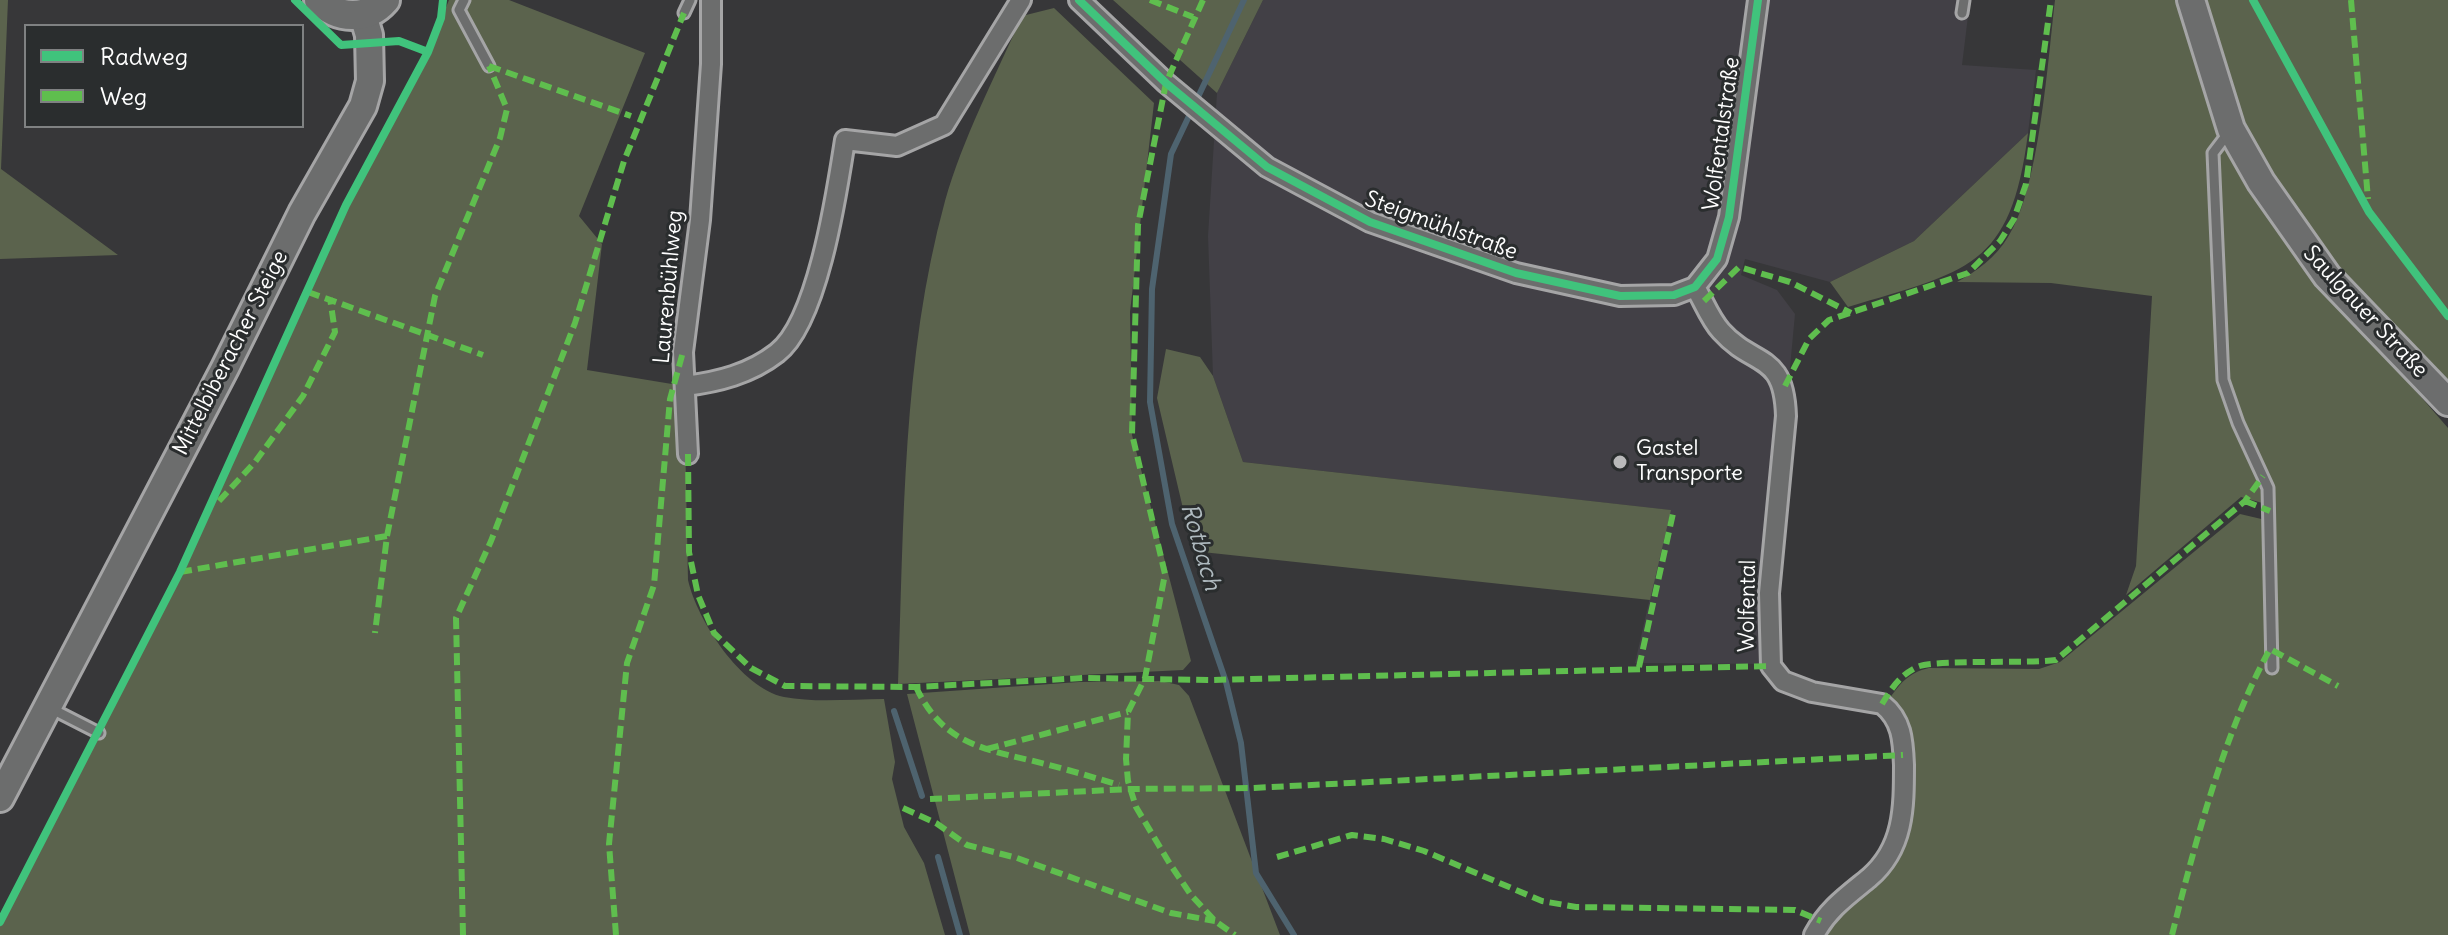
<!DOCTYPE html>
<html>
<head>
<meta charset="utf-8">
<style>
	body { margin:0 }
	#map { position:relative; width:2448px; height:935px; overflow:hidden; background:#373739; font-family:Delius,sans-serif }
	canvas { display:block }
	.legend { position:absolute; left:24px; top:24px; width:280px; height:104px; box-sizing:border-box; background:#2a2d2e; border:2px solid #7f8182; margin:0; padding:10px 14px; list-style:none; font-size:24px; color:#fff }
	.legend li { display:flex; align-items:center; gap:16px; height:40px }
	.legend b { width:40px; border:2px solid #7f8182 }
</style>
</head>
<body>
<div id="map">
<canvas width="2448" height="935"></canvas>
<ul class="legend">
<li><b style="height:10px;background:#40c37c"></b>Radweg</li>
<li><b style="height:10px;background:#5fbe4e"></b>Weg</li>
</ul>
</div>
<script>
const ctx = document.querySelector('canvas').getContext('2d');
ctx.lineJoin = 'round';
function paint(path, color) { ctx.fillStyle = color; ctx.fill(path, 'evenodd'); }
function strokePath(path, color, width, dash) { ctx.strokeStyle = color; ctx.lineWidth = width; ctx.lineCap = dash ? 'butt' : 'round'; ctx.setLineDash(dash || []); ctx.stroke(path); }
function drawText(font, color, halo, rows, align = 'center') {
  ctx.font = font + ' Delius,sans-serif'; ctx.lineWidth = 6; ctx.setLineDash([]); ctx.textBaseline = 'middle'; ctx.strokeStyle = halo; ctx.fillStyle = color; for (const [text, x, y, turn = 0] of rows) {
    ctx.save(); ctx.translate(x, y); ctx.rotate((+turn || 0) * Math.PI / 180); ctx.textAlign = isNaN(turn) ? turn : align; if (halo) ctx.strokeText(text, 0, 0); ctx.fillText(text, 0, 0); ctx.restore();
  }
}
paint(new Path2D(`
	M1263,0H1970L1962,65L2036,70L2028,133L1914,241L1830,282L1745,259L1741,275L1777,290L1795,314L1769,593L1767,664L1635,663L1670,510L1243,462L1213,376L1208,236L1217,93Z`), '#424046');
paint(new Path2D(`
	M0,0H8L1,169L118,255L0,259Z
	M449,0H509L645,53L579,216L602,244L587,370L684,386L688,580C697,620 741,688 784,697C815,703 852,699 884,699L895,762L892,779L904,827L924,863L945,935H0V922L168,596L346,205L428,52Z
	M1113,0H1263L1217,93Z
	M2055,0H2189L2225,135L2322,283L2448,428V935H1819L1905,831L1888,701C1900,683 1908,673 1929,668L2039,669L2060,662L2240,514L2270,521L2266,504L2241,497L2126,595L2136,566L2152,296L2051,283L1957,282C1977,271 1996,257 2008,237C2039,190 2048,59 2055,0Z
	M2192,0H2448V395L2338,268L2237,127Z
	M1054,8L1154,103L1130,312L1132,435L1191,661L1183,670L898,684C904,523 902,358 945,201C963,138 995,77 1022,16Z
	M2028,133C2011,269 1967,271 1848,307L1830,282L1914,241Z
	M1166,349L1200,357L1213,376L1243,462L1671,510L1650,600L1193,551L1157,398Z
	M1160,681L1179,685L1189,696L1280,935H970L907,694L1079,682Z`), '#5b634d');
strokePath(new Path2D(`
	M1244,0L1171,154L1152,289L1150,402L1172,524L1226,682L1241,743L1256,873L1294,935
	M894,711L922,796
	M938,857L960,935`), '#4e636f', 6);
const lane = new Path2D(`
	M464,0L459,10L489,66
	M684,13L690,0
	M1962,13L1964,0
	M2229,132L2213,153L2223,380L2238,423L2268,488L2272,668
	M48,707L99,733`);
const street = new Path2D(`
	M1079,0L1166,83L1267,167L1370,222L1516,273L1620,296L1674,295L1695,287L1717,259L1729,217L1758,0
	M1695,287C1703,300 1710,319 1721,331C1754,368 1784,351 1786,416L1769,593L1771,666L1783,681L1812,692L1882,704C1902,720 1903,740 1904,765C1904,808 1904,848 1869,878C1847,896 1828,909 1814,935
	M685,386C718,382 750,374 777,353C818,322 837,191 845,140L897,146L944,125L1021,0
	M688,454L683,352L700,220L711,64V0`);
const secondary = new Path2D(`
	M2191,0L2231,129L2261,182L2327,276L2448,402
	M0,798L225,368L302,213L363,106L370,81L369,35L363,15`);
const primary = new Path2D(`
	M319,0C337,19 367,21 385,0`);
strokePath(lane, '#a5a5a6', 15);
strokePath(street, '#a5a5a6', 24);
strokePath(secondary, '#a5a5a6', 32);
strokePath(primary, '#a5a5a6', 34);
strokePath(lane, '#6c6d6d', 9);
strokePath(street, '#6c6d6d', 18);
strokePath(secondary, '#6c6d6d', 26);
strokePath(primary, '#6c6d6d', 28);
strokePath(new Path2D(`
	M1150,0L1193,17
	M1203,0L1166,83L1138,225L1132,434L1165,574L1145,678L1128,712L1126,759L1128,781L1136,807L1170,864L1191,895L1215,921L1235,935
	M2351,0L2368,199
	M489,66L631,116
	M308,292L483,355
	M1704,301L1739,267L1790,282L1851,313
	M1785,386L1809,339L1829,320L1968,273L2000,241L2014,219L2026,184L2051,0
	M688,454L689,552L698,595L714,633L751,668L785,686L916,687L1083,678L1210,680L1771,666
	M219,501L255,462L303,396L335,332L330,298
	M2245,501L2270,511
	M387,536L435,296L500,138L507,109L489,66
	M180,572L387,536L375,633
	M1639,667L1674,509
	M916,687C941,740 977,748 1029,760C1059,767 1089,776 1119,785
	M1882,704C1891,689 1900,675 1917,667C1934,659 2027,664 2056,660L2245,501L2263,476
	M987,749L1128,712
	M930,799L1130,789L1252,788L1903,755
	M903,808L936,823L967,845L1017,858L1171,913L1215,921
	M1277,857L1352,835L1384,839L1424,851L1542,901L1576,907L1795,910L1821,921
	M463,935L456,618L491,541L575,323L624,161L684,13
	M616,935L609,844L627,663L654,585L670,399L683,352
	M2172,935C2195,843 2224,732 2270,649L2338,686`), '#5fbe4e', 6, [12, 6]);
strokePath(new Path2D(`
	M295,0L341,45L399,41L428,52
	M1079,0L1166,83L1267,167L1370,222L1516,273L1620,296L1674,295L1695,287L1717,259L1729,217L1758,0
	M2253,0L2369,212L2448,316
	M0,922L180,572L346,205L428,52L441,18L443,0`), '#40c37c', 8);
for (const [x, y, r, color] of [
	[1620,462,8,"#b9b9ba"]
]) { const dot = new Path2D(); dot.arc(x, y, r, 0, 2 * Math.PI); ctx.fillStyle = color; ctx.fill(dot); strokePath(dot, '#2a2d2e', 3); }
drawText('22px', '#fff', '#2a2d2e', [
	["Wolfentalstraße",1722,134,-82],
	["Steigmühlstraße",1441,226,20],
	["Laurenbühlweg",669,287,-85],
	["Saulgauer Straße",2365,312,47],
	["Mittelbiberacher Steige",231,353,-63],
	["Wolfental",1748,606,-89]
]);
drawText('22px', '#fff', '#2a2d2e', [
	["Gastel",1636,449],
	["Transporte",1636,474]
], 'left');
drawText('italic 24px', '#b0bbc0', '#2a2d2e', [
	["Rotbach",1200,547,74]
]);
</script>
</body>
</html>
